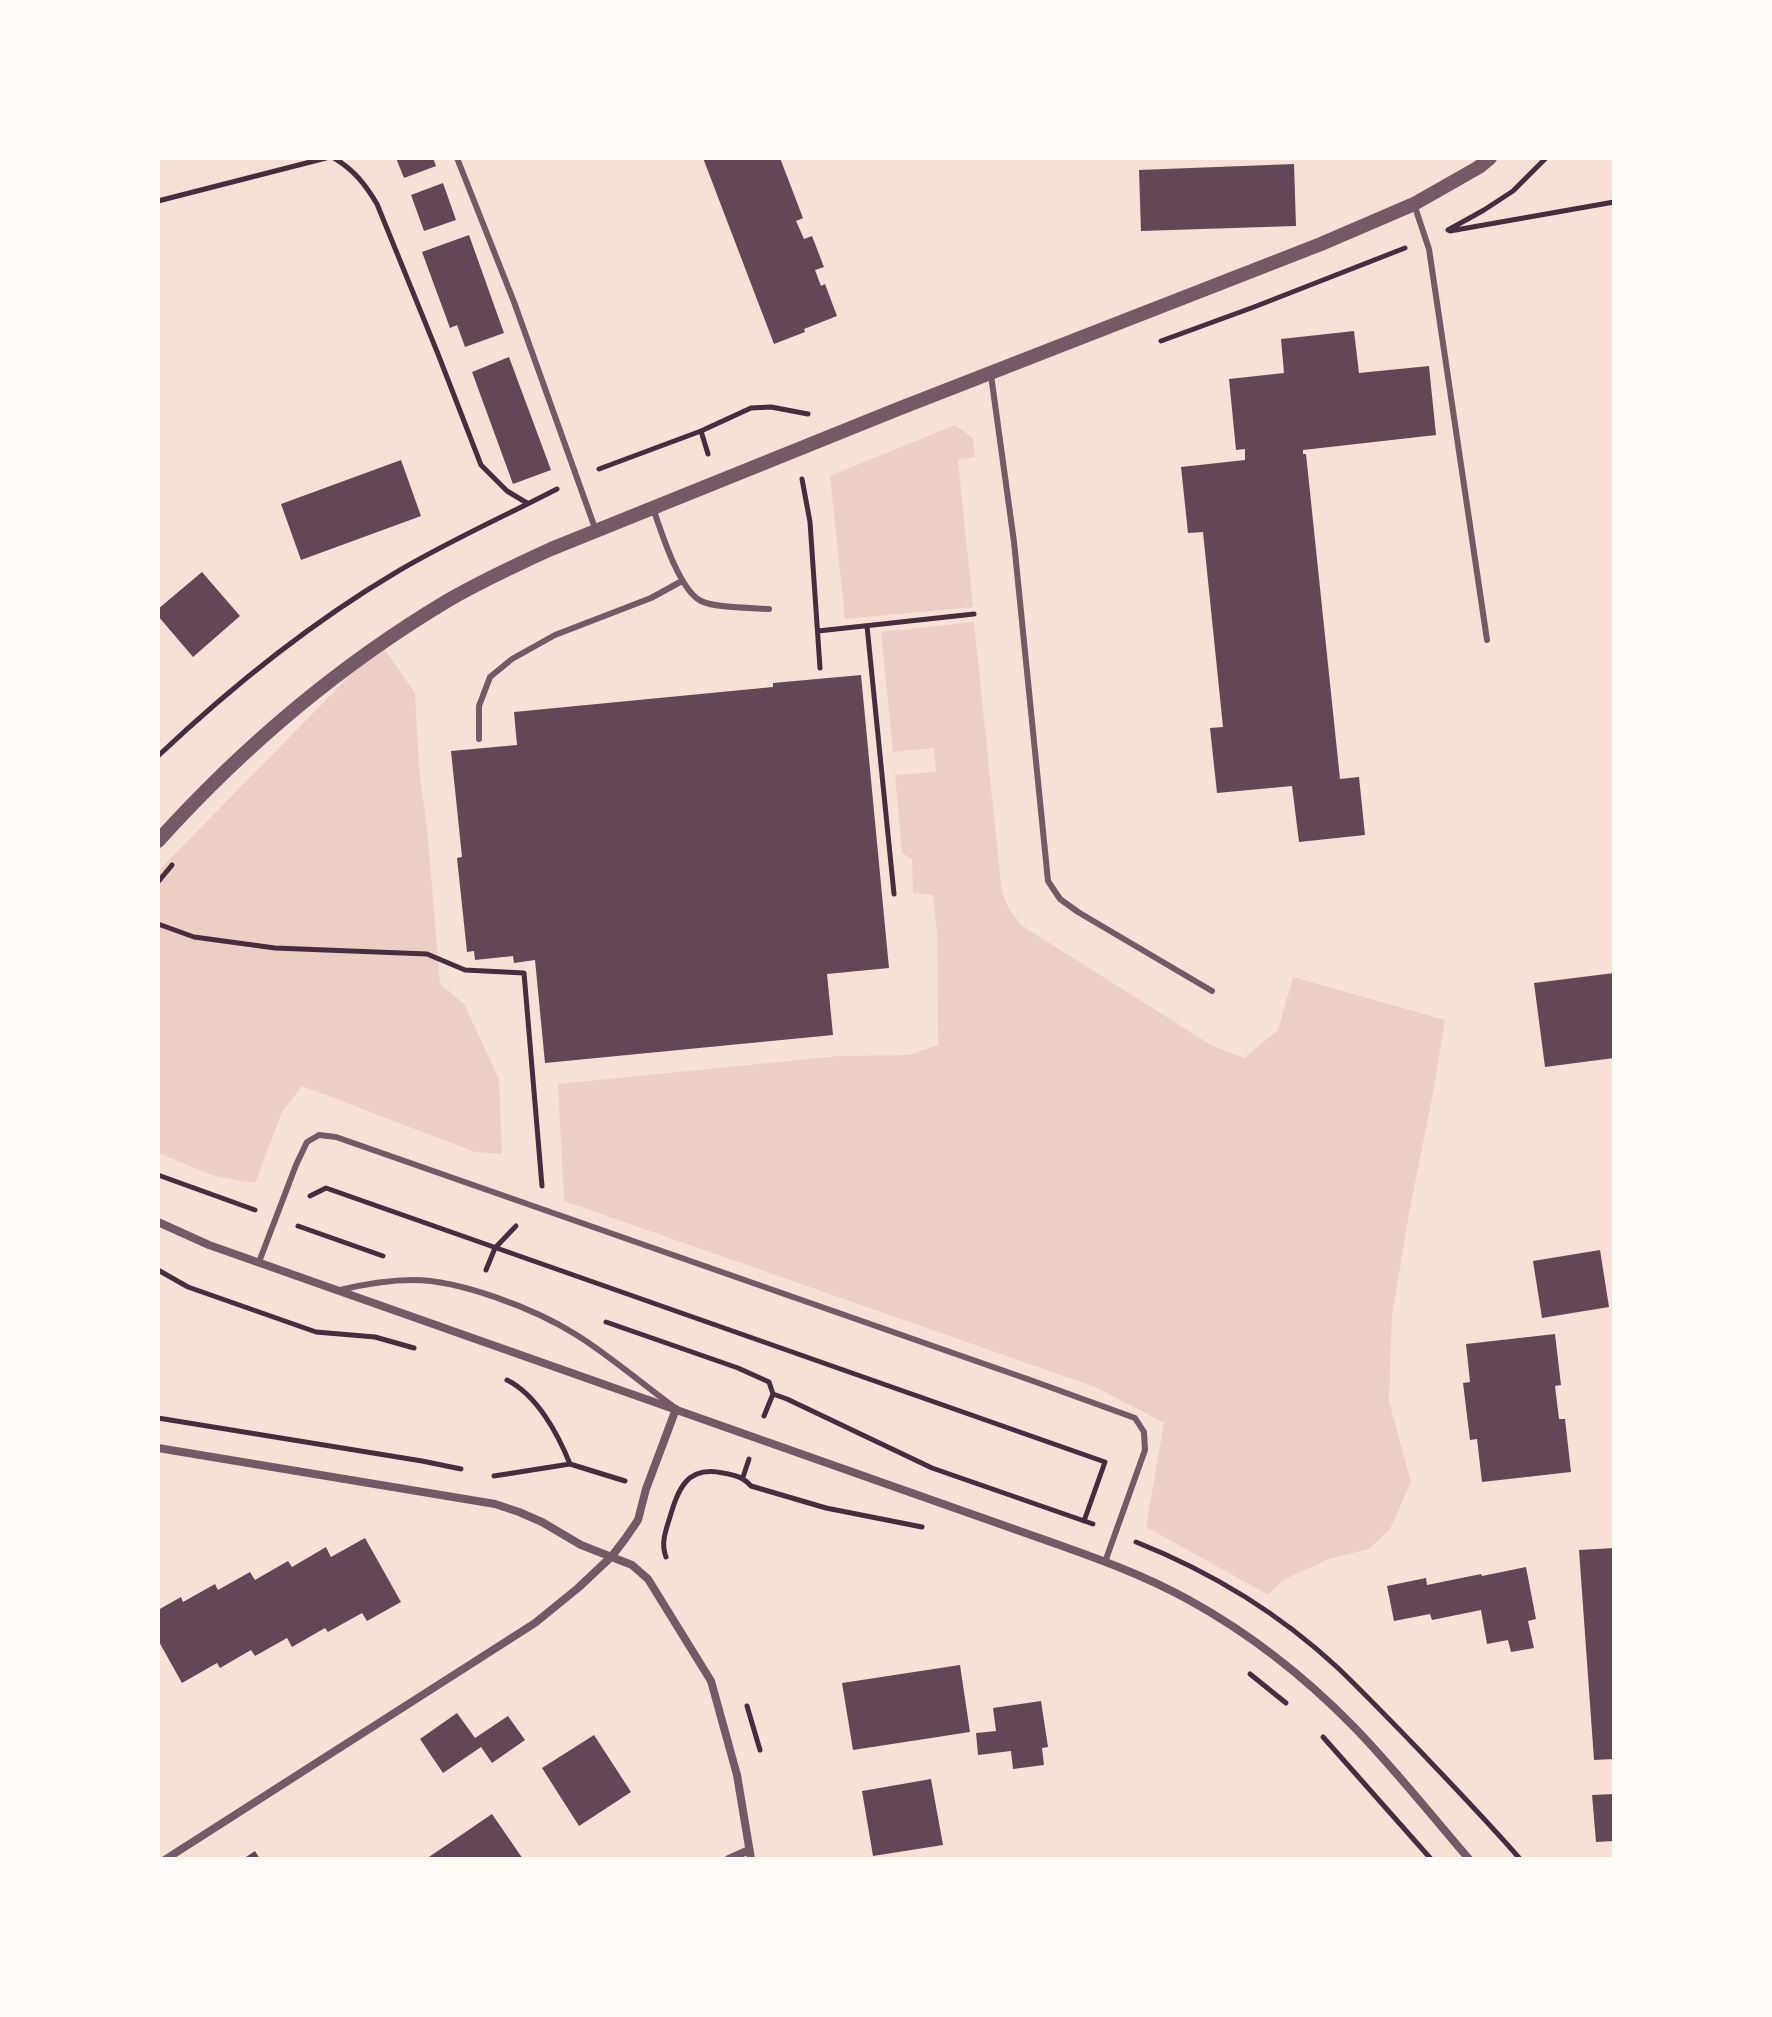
<!DOCTYPE html>
<html>
<head>
<meta charset="utf-8">
<style>
	body { margin:0 }
	#map { position:relative; width:1772px; height:2017px; overflow:hidden; background:#f7e1d7; font-family:Inter,sans-serif }
	canvas { display:block }
	.frame { position:absolute; inset:0; border:160px solid #fffaf5; pointer-events:none }
</style>
</head>
<body>
<div id="map">
<canvas width="1772" height="2017"></canvas>
<div class="frame"></div>
</div>
<script>
const ctx = document.querySelector('canvas').getContext('2d');
ctx.lineJoin = 'round';
function paint(path, color) { ctx.fillStyle = color; ctx.fill(path, 'evenodd'); }
function strokePath(path, color, width, dash) { ctx.strokeStyle = color; ctx.lineWidth = width; ctx.lineCap = dash ? 'butt' : 'round'; ctx.setLineDash(dash || []); ctx.stroke(path); }
paint(new Path2D(`
	M955,425L973,438L975,457L958,460L973,607L845,619L830,476Z
	M974,622L1002,893L1009,909L1021,925L1211,1045L1244,1058L1278,1030L1293,977L1445,1020L1433,1093L1409,1213L1392,1316L1389,1401L1411,1482L1390,1529L1369,1549L1329,1559L1283,1580L1268,1595L1146,1527L1164,1423L1095,1387L564,1201L558,1084L839,1056L909,1055L938,1045L937,933L933,895L913,893L912,859L902,853L895,775L936,772L934,748L893,752L881,632Z
	M381,644L415,693L419,767L428,838L440,984L464,1004L499,1079L502,1154L475,1152L302,1086L282,1112L255,1183L215,1176L158,1153V871Z`), '#ebcfc5');
paint(new Path2D(`
	M396,158H433L436,166L404,178Z
	M703,158H780L803,218L796,221L804,239L812,236L824,267L815,270L821,286L825,284L837,316L804,329L805,332L774,344Z
	M1294,164L1296,226L1141,231L1139,170Z
	M443,183L456,220L424,231L411,195Z
	M469,235L504,333L465,347L457,325L450,328L422,252Z
	M1354,331L1359,373L1429,366L1436,435L1303,450V454H1306L1340,779L1359,777L1365,835L1299,842L1292,786L1217,793L1210,728L1223,727L1203,532L1188,533L1181,467L1245,460V449L1236,450L1229,379L1284,373L1281,339Z
	M509,357L551,470L513,484L472,372Z
	M401,460L421,516L301,560L281,504Z
	M202,572L240,616L193,657L158,616V609Z
	M861,675L889,968L827,974L833,1035L545,1063L535,960L514,963L513,956L475,960L474,951L467,952L457,858L462,857L451,751L517,745L514,712L773,687V683Z
	M1614,973V1058L1545,1067L1534,983Z
	M1600,1250L1609,1307L1542,1318L1533,1261Z
	M1555,1334L1561,1385L1555,1386L1559,1419H1565L1571,1472L1482,1482L1477,1439L1470,1440L1463,1383L1470,1382L1466,1344Z
	M365,1538L401,1602L367,1621L362,1613L328,1632L325,1628L292,1647L287,1638L255,1656L251,1650L220,1668L217,1663L182,1683L158,1640V1610L181,1597L183,1602L215,1584L218,1590L250,1572L255,1580L288,1561L292,1567L326,1547L331,1557Z
	M1614,1548V1759L1594,1760L1579,1550Z
	M1526,1567L1536,1619L1528,1621L1534,1648L1511,1652L1508,1640L1487,1644L1481,1610L1432,1620L1430,1614L1394,1621L1387,1586L1426,1578L1427,1585L1481,1574L1482,1576Z
	M960,1665L970,1732L853,1750L842,1683Z
	M1041,1701L1048,1747L1042,1748L1044,1765L1013,1769L1011,1751L978,1755L976,1733L996,1731L993,1708Z
	M457,1713L475,1738L508,1716L525,1740L492,1763L481,1747L443,1773L420,1739Z
	M594,1735L631,1792L579,1826L542,1768Z
	M931,1779L943,1845L873,1856L862,1791Z
	M1614,1794V1841L1596,1842L1592,1795Z
	M492,1814L523,1859H426Z
	M255,1851L260,1859H243Z`), '#644757');
strokePath(new Path2D(`
	M334,158C354,170 365,184 377,204L438,354L481,465L507,491L527,503
	M158,201L326,158
	M1448,230L1484,210L1513,191L1546,158
	M1450,231L1614,202
	M1161,341L1254,307L1405,248
	M701,431L708,454
	M599,469L701,431L751,408L771,407L808,414
	M802,479L810,522L820,668
	M867,626L894,894
	M818,631L974,614
	M158,756C230,688 309,624 395,573C447,542 503,517 557,489
	M158,882L172,865
	M158,924L194,937L275,948L427,954L465,970L524,973L542,1186
	M158,1175L255,1210
	M310,1196L326,1188L1105,1462L1084,1521
	M298,1226L383,1256
	M158,1270L188,1287L316,1332L375,1337L414,1348
	M486,1270L495,1248L516,1226
	M606,1322L738,1368L769,1382L773,1394
	M507,1380C537,1395 558,1434 570,1464
	M764,1416L773,1394L787,1399L932,1468L1093,1524
	M158,1418L422,1461L461,1469
	M494,1476L570,1464L625,1481
	M743,1477L749,1459
	M1136,1542C1209,1571 1280,1614 1338,1668C1366,1695 1393,1723 1420,1751C1454,1787 1488,1822 1520,1859
	M666,1557C661,1544 665,1533 669,1520C678,1490 686,1465 723,1473C735,1475 743,1477 751,1486L826,1508L922,1527
	M1250,1674L1286,1703
	M747,1706L760,1750
	M1323,1737L1431,1859`), '#4a2c40', 5);
strokePath(new Path2D(`
	M457,158L514,302L596,531
	M1414,204L1429,249L1487,640
	M991,375L1014,542L1048,881L1060,899L1078,912L1212,991
	M653,508C661,531 679,590 701,601C714,608 753,608 769,609
	M479,739V706L490,677L512,659L555,635L651,598L682,581
	M259,1262L296,1165L307,1142L319,1135L336,1137L1033,1381L1135,1418L1144,1432L1145,1450L1105,1562
	M340,1290C365,1284 388,1280 413,1280C460,1280 535,1309 575,1334C609,1355 641,1383 674,1407`), '#755966', 6);
strokePath(new Path2D(`
	M158,1222L209,1245L1048,1541C1096,1558 1144,1575 1189,1600C1249,1633 1304,1676 1353,1726C1394,1768 1431,1815 1469,1859
	M158,1448L495,1504L519,1512L542,1522L581,1545L632,1565L648,1579L711,1681L737,1775L751,1859
	M166,1859L535,1623L578,1588L612,1556L625,1539L638,1520L646,1489L676,1409
	M729,1859L749,1850`), '#755966', 8);
strokePath(new Path2D(`
	M158,841C242,748 340,665 447,601C481,581 516,565 551,549L898,409L1321,244L1414,204L1479,167L1490,158`), '#755966', 14);
</script>
</body>
</html>
